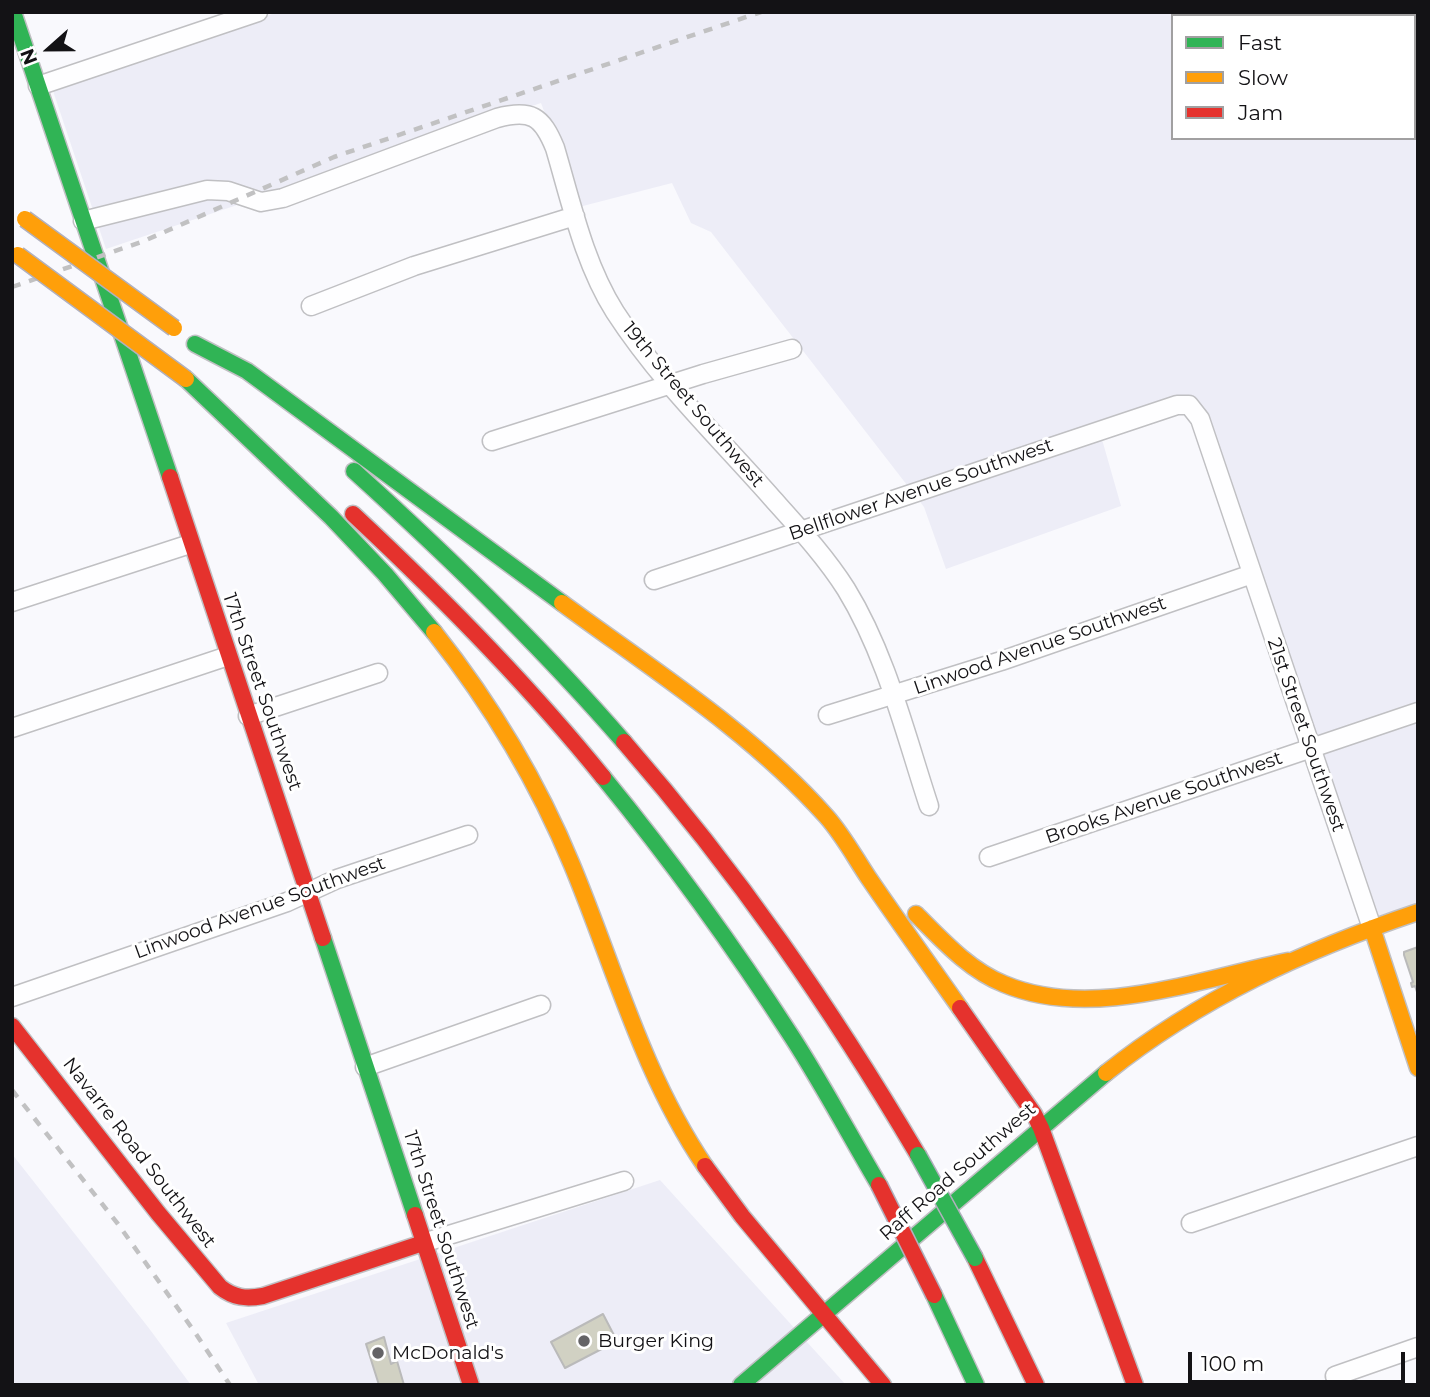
<!DOCTYPE html>
<html>
<head>
<meta charset="utf-8">
<style>
	body { margin:0 }
	#map { position:relative; width:1430px; height:1397px; overflow:hidden; background:#f9f9fd; font-family:Montserrat,sans-serif }
	canvas { display:block }
	.frame { position:absolute; inset:0; border:14px solid #131215; pointer-events:none }
	.legend { position:absolute; left:1171px; top:14px; width:245px; height:126px; box-sizing:border-box; background:#fff; border:2px solid #a1a0a1; margin:0; padding:9px 12px; list-style:none; font-size:21px; color:#131215 }
	.legend li { display:flex; align-items:center; gap:14px; height:35px }
	.legend b { width:35px; border:2px solid #a1a0a1 }
	.north { position:absolute; left:14px; top:14px; width:70px; height:70px; -webkit-text-stroke:5px #fff; paint-order:stroke; rotate:249deg; font-size:19px; font-weight:700; line-height:28px; text-align:center; color:#131215 }
	.north::after { content:''; display:block; margin:auto; width:24px; height:32px; background:#131215; clip-path:polygon(50% 0,100% 100%,50% 72%,0 100%) }
	.scale { position:absolute; left:1188px; top:1352px; width:217px; height:32px; box-sizing:border-box; border:4px solid #131215; border-top:0; padding-left:9px; font-size:21px; line-height:24px; white-space:nowrap; color:#131215; -webkit-text-stroke:5px #fff; paint-order:stroke }
</style>
</head>
<body>
<div id="map">
<canvas width="1430" height="1397"></canvas>
<div class="frame"></div>
<ul class="legend">
<li><b style="height:9px;background:#30b455"></b>Fast</li>
<li><b style="height:9px;background:#ff9f0a"></b>Slow</li>
<li><b style="height:9px;background:#e5322d"></b>Jam</li>
</ul>
<div class="north">N</div>
<div class="scale">100 m</div>
</div>
<script>
const ctx = document.querySelector('canvas').getContext('2d');
ctx.lineJoin = 'round';
function paint(path, color) { ctx.fillStyle = color; ctx.fill(path, 'evenodd'); }
function strokePath(path, color, width, dash) { ctx.strokeStyle = color; ctx.lineWidth = width; ctx.lineCap = dash ? 'butt' : 'round'; ctx.setLineDash(dash || []); ctx.stroke(path); }
function drawText(font, color, halo, rows, align = 'center') {
  ctx.font = font + ' Montserrat,sans-serif'; ctx.lineWidth = 6; ctx.setLineDash([]); ctx.textBaseline = 'middle'; ctx.strokeStyle = halo; ctx.fillStyle = color; for (const [text, x, y, turn = 0] of rows) {
    ctx.save(); ctx.translate(x, y); ctx.rotate((+turn || 0) * Math.PI / 180); ctx.textAlign = isNaN(turn) ? turn : align; if (halo) ctx.strokeText(text, 0, 0); ctx.fillText(text, 0, 0); ctx.restore();
  }
}
paint(new Path2D(`
	M278,12H1418V903L1373,918L1200,404L1101,436L1121,506L946,569L924,507L711,232L691,223L672,183L579,207L541,103L106,249L52,88ZM1173,16H1414V138H1173Z
	M12,1154L148,1327L191,1385H12Z
	M660,1180L846,1385H259L226,1323Z`), '#ededf7');
const building = new Path2D(`
	M1418,947V992H1417L1415,986L1412,987L1411,983L1413,982L1404,955V952Z
	M603,1314L617,1341L565,1368L551,1342Z
	M384,1337L391,1364L397,1361L404,1385H379L366,1344Z`);
paint(building, '#d1d1c3');
strokePath(building, '#bababa', 2);
const street = new Path2D(`
	M38,86L258,12
	M83,221L207,190L228,191L261,202L283,198L497,118C531,109 542,116 555,148C571,202 584,263 615,312C659,380 719,438 772,498C798,527 825,556 846,589C886,654 905,733 929,806
	M311,306L414,266L575,216
	M492,441L703,374L792,349
	M654,580L1177,405H1189L1200,419L1372,928
	M12,602L190,544
	M828,715L1001,661L1252,574
	M248,716L378,673
	M12,728L228,656
	M989,857L1418,712
	M12,997L287,902L337,879L468,835
	M365,1067L541,1005
	M1191,1223L1418,1146
	M423,1243L624,1181
	M1335,1376L1418,1347`);
const fast = new Path2D(`
	M13,12L170,477
	M195,344L247,371L562,603
	M186,379L331,517L385,574L434,632
	M354,471C449,557 540,645 624,742
	M603,777C671,860 734,947 792,1037C823,1085 850,1136 879,1185
	M323,938L415,1215
	M934,1295L976,1385
	M741,1385L1106,1073`);
const slow = new Path2D(`
	M562,603C653,670 751,732 826,816C843,835 854,856 868,877C898,921 929,964 960,1008
	M434,632C491,704 537,780 572,865C614,966 643,1075 705,1166
	M916,914C942,940 969,970 1004,984C1092,1021 1199,979 1288,961
	M1372,928L1418,1068
	M1106,1073C1200,998 1305,950 1418,912`);
const jam = new Path2D(`
	M170,477L323,938
	M353,514C442,597 527,683 603,777
	M624,742C738,873 830,1006 918,1155
	M960,1008L1034,1114L1041,1128L1135,1385
	M12,1026L158,1213L220,1287C234,1298 246,1299 263,1296L423,1243
	M705,1166L742,1216L883,1385
	M415,1215L471,1385
	M975,1258L1036,1385`);
strokePath(street, '#c0c0c3', 21);
strokePath(fast, '#c0c0c3', 19);
strokePath(slow, '#c0c0c3', 19);
strokePath(jam, '#c0c0c3', 19);
strokePath(street, '#fefeff', 18);
strokePath(fast, '#30b455', 16);
strokePath(slow, '#ff9f0a', 16);
strokePath(jam, '#e5322d', 16);
strokePath(new Path2D(`
	M12,287L144,241L334,157L761,12
	M12,1090L118,1224L194,1331L230,1385`), '#c1c1c2', 4.5, [9, 9]);
const fastBridge = new Path2D(`
	M918,1155L975,1258`);
const slowBridge = new Path2D(`
	M25,219L174,328
	M18,255L186,379`);
const jamBridge = new Path2D(`
	M879,1185L934,1295`);
strokePath(fastBridge, '#b1b0bd', 19, []);
strokePath(slowBridge, '#b1b0bd', 19, []);
strokePath(jamBridge, '#b1b0bd', 19, []);
strokePath(fastBridge, '#30b455', 16);
strokePath(slowBridge, '#ff9f0a', 16);
strokePath(jamBridge, '#e5322d', 16);
for (const [x, y, r, color] of [
	[584,1341,7,"#646366"],
	[378,1353,7,"#646366"]
]) { const dot = new Path2D(); dot.arc(x, y, r, 0, 2 * Math.PI); ctx.fillStyle = color; ctx.fill(dot); strokePath(dot, '#fff', 2.5); }
drawText('19px', '#131215', '#fff', [
	["19th Street Southwest",693,405,50],
	["Bellflower Avenue Southwest",921,490,-19],
	["Linwood Avenue Southwest",1040,646,-19],
	["17th Street Southwest",262,692,71],
	["21st Street Southwest",1306,735,71],
	["Brooks Avenue Southwest",1164,798,-19],
	["Linwood Avenue Southwest",260,908,-20],
	["Navarre Road Southwest",139,1153,52],
	["Raff Road Southwest",958,1172,-41],
	["17th Street Southwest",441,1230,72]
]);
drawText('19px', '#131215', '#fff', [
	["Burger King",598,1341],
	["McDonald's",392,1353]
], 'left');
</script>
</body>
</html>
